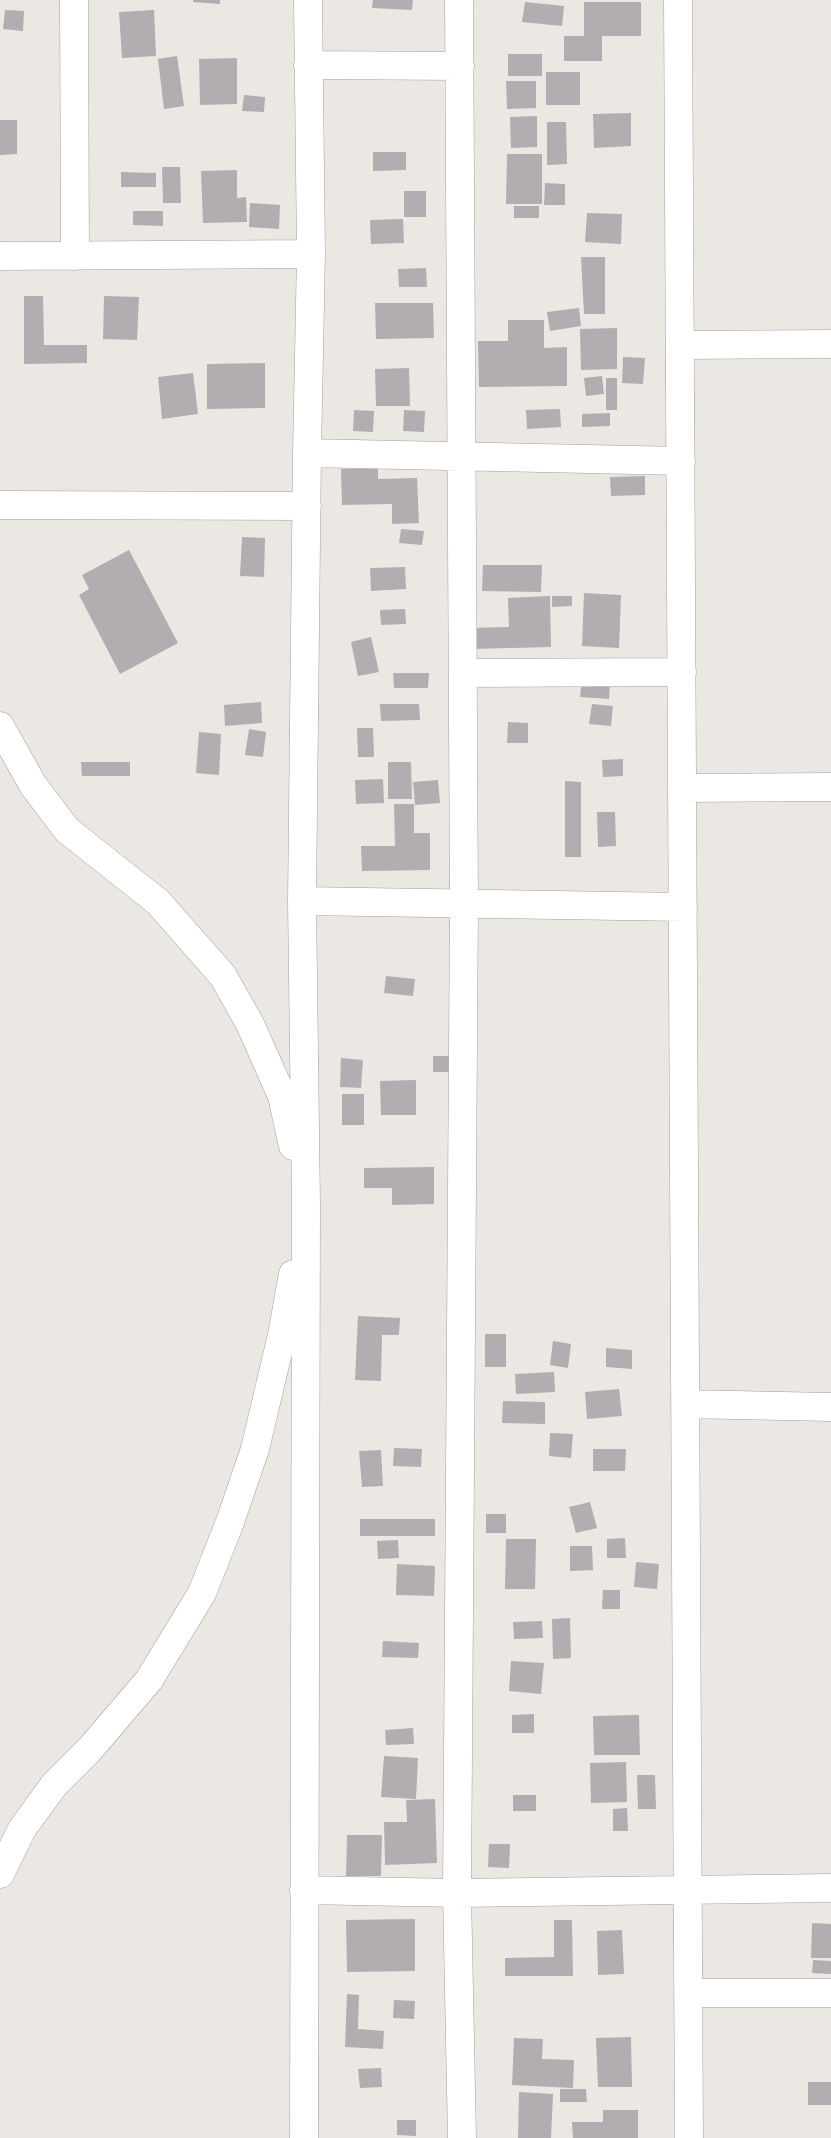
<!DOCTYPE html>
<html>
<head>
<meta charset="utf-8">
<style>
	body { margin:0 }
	canvas { display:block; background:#ebe8e3 }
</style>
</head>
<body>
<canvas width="831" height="2138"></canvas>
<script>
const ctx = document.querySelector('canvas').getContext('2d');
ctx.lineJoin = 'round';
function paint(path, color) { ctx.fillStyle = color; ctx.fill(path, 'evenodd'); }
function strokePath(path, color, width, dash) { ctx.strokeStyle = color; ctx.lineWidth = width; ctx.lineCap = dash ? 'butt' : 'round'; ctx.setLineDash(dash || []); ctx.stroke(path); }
paint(new Path2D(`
	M193,0H220V4L193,2Z
	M373,0H413L412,10L372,8Z
	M525,2L564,6L562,26L522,22Z
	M584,2H641V36H602V61H564V36H584Z
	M5,10L24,11L23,31L3,29Z
	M154,10L156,56L122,58L119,12Z
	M508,54H542V76H508Z
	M177,56L184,106L164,109L158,59Z
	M237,58V104L200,105L199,59Z
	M546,72H580V105H546Z
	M506,81H536V108L507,109Z
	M244,95L265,97L264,112L242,111Z
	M631,113V146L594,148L593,114Z
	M537,116V147L511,148L510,117Z
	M0,120H17V154L0,155Z
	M547,122H566L567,164L547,165Z
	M373,152H406V170L373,171Z
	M507,154H542V204H506Z
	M162,167H180L181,203H163Z
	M237,170V198L246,197L247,222L203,223L201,171Z
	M121,172L156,173V187H121Z
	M545,183L565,184V205H544Z
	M404,191H426V217H404Z
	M250,203L280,205L279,229L249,227Z
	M514,206H539V218H514Z
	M133,211H163V226L133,225Z
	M587,213L622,214L621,244L585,242Z
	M403,219L404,243L371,244L370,220Z
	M581,257H605V314H584Z
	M426,268L427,287H399L398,269Z
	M24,296H43L44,345H87V363L24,364Z
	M104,296L139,297L137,340L103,339Z
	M375,303H433L434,338L376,339Z
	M579,308L581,326L550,331L547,312Z
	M508,320H544V348L567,347V386L479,387L478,341H508Z
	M617,328V369L581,370L580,329Z
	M623,357L645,358L643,384L622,383Z
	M265,363V408L207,409V364Z
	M409,368L410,406H376L375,369Z
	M193,373L198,414L162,419L158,377Z
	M602,376L604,394L586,396L584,378Z
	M606,378H617V410H606Z
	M560,409L561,427L527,429L526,410Z
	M354,410L374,411L373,432L353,431Z
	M404,410L425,411L424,432L403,431Z
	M610,413V426L582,427V414Z
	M378,468V479L417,478L419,523L392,524V504L342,505L341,469Z
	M645,476V495L611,496L610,477Z
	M401,529L424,531L422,545L399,543Z
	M242,537L265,538L264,577L240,576Z
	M129,550L178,643L120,674L79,595L89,589L82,575Z
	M483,565H542L541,592L482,591Z
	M405,567L406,589L371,591L370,568Z
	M584,593L621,595L619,648L582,646Z
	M550,596L551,647L471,649L470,628L509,627L508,598Z
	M552,596H572V606L552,607Z
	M405,609L406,624L381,625L380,610Z
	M371,637L379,672L358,676L351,642Z
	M393,673H429L428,688H394Z
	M582,678L610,680L609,699L580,697Z
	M261,702L262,723L225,726L224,705Z
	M380,704H419L420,720L381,721Z
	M592,704L613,706L611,726L589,724Z
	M508,722L528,723V743H507Z
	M357,728H373L374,757H358Z
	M249,729L266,732L263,757L245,755Z
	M199,732L221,734L219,775L196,773Z
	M623,759V776L603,777L602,760Z
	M81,762H130V776H82Z
	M388,762H411L412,799H388Z
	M383,779L384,803L356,804L355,780Z
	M438,780L440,803L415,805L413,782Z
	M565,781L581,782V857H565Z
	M394,804H414V833H430V870L362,871L361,846H395Z
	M597,812H615L616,846L598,847Z
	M386,976L415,979L413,996L384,993Z
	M433,1056H451V1072H433Z
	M341,1058L363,1060L361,1088L340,1087Z
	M416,1080V1115H381L380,1081Z
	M342,1094H364V1125H342Z
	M434,1167V1204L392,1205V1188H364V1168Z
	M358,1316L400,1318L399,1335H382L381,1381L355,1380Z
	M485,1334H506V1367H485Z
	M553,1341L571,1344L568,1368L550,1365Z
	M606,1348L632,1350V1369L606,1367Z
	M554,1372L555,1392L516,1394L515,1374Z
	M619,1389L622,1416L587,1419L585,1392Z
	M503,1401L545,1402V1424L502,1423Z
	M550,1433L573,1434L571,1458L549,1456Z
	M394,1448L422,1449L421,1467L393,1466Z
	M593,1449H626L625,1471H593Z
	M381,1450L383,1486L362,1487L359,1451Z
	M590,1502L597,1528L576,1533L569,1507Z
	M486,1514H506V1533H486Z
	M360,1519H435V1536H360Z
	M625,1538L626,1558H607V1539Z
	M506,1539H536L535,1589H505Z
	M398,1540L399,1558L378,1559L377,1541Z
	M570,1546H592L593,1570L570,1571Z
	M636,1562L659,1564L657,1589L634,1587Z
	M397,1564L435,1566L434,1596L396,1595Z
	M603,1590H620V1609H602Z
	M570,1618L571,1658L553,1659L552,1619Z
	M542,1621L543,1638L514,1639L513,1622Z
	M383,1641L419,1643L418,1658L382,1657Z
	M511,1661L544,1663L541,1694L509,1691Z
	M534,1714V1733H512V1715Z
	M639,1715L640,1755H594L593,1716Z
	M413,1728L414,1744L386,1745L385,1730Z
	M384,1756L418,1758L416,1799L381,1797Z
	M626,1762L627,1802L591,1803L590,1763Z
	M637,1775H655L656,1809H638Z
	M513,1795H536V1811H513Z
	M435,1799L437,1863L385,1865L384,1822H407L406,1800Z
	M627,1808L628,1831H613V1809Z
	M347,1835H382L381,1876H346Z
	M489,1844H510L509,1868L488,1867Z
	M415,1919V1971L347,1972L346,1920Z
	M554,1920H572L573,1976H505V1958L554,1957Z
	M812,1923L831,1924V1958H811Z
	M622,1930L624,1974L598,1975L597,1931Z
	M813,1960L831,1961V1974L812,1973Z
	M347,1994L359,1995L358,2029L384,2031L383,2049L345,2047Z
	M394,2000L415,2001L414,2019L393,2018Z
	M631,2037L632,2087H598L596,2038Z
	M514,2038L543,2039L542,2059L574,2060L573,2088L512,2085Z
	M381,2068L382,2087L360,2088L358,2069Z
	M808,2082H831V2105H808Z
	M560,2089H586L587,2102H560Z
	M519,2092L553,2094L551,2138H518Z
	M603,2110H638V2138H573L572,2122H603Z
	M397,2120H416V2136L397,2135Z`), '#b2adb1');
const minor = new Path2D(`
	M74,0L75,256
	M459,0L464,904L457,1893L462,2138
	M678,0L689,2138
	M308,65L460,66
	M0,256L311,254
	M680,345L831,344
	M307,453L681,461
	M0,505L307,506
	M463,673L682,672
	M0,726L33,785L67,830L158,902L223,976L250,1024L282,1096L293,1146
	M682,788L831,787
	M302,901L683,907
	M686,1404L831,1407
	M0,1874L22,1829L54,1785L90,1749L149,1680L202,1593L230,1522L255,1449L282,1335L293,1274
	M304,1890L457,1893L831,1888
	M689,1993H831
	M304,2138L306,1204L302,901L307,453L311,254L308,0`);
strokePath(minor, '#a29f9a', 29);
strokePath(minor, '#fff', 28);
</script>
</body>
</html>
